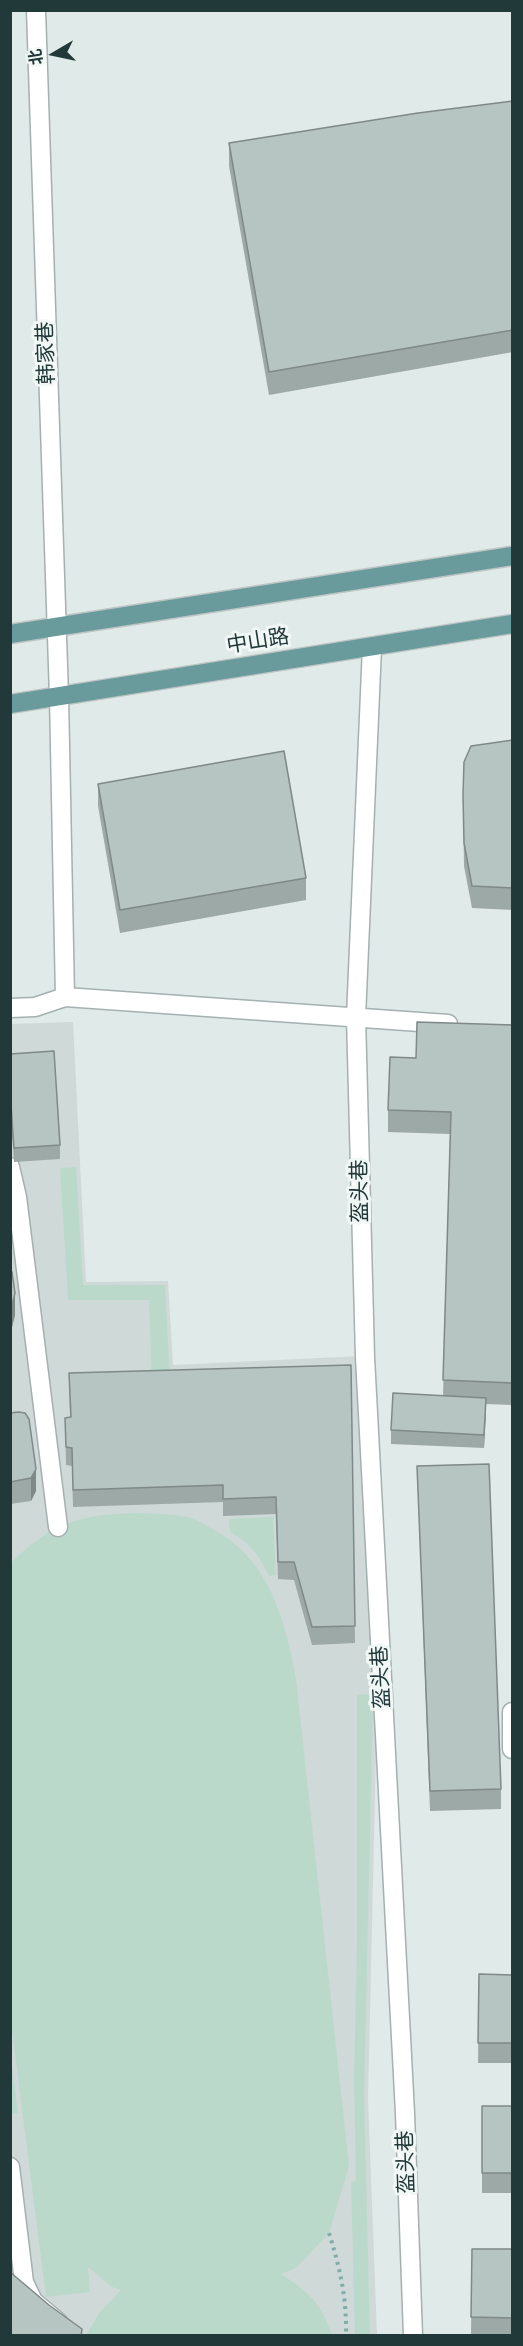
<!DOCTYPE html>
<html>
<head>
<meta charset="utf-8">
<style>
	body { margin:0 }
	#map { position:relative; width:523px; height:2346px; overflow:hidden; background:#e0eae8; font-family:"Varela Round","Noto Sans SC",sans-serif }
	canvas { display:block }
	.frame { position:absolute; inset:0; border:12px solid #223939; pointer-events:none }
	.north { position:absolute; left:24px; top:24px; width:60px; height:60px; -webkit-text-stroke:4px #f0f7f5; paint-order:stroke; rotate:261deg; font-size:16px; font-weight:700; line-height:24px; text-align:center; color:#223939 }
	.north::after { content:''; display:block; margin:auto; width:21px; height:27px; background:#223939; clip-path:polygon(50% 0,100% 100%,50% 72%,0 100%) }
</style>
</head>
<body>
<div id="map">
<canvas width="523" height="2346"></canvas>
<div class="frame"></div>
<div class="north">北</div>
</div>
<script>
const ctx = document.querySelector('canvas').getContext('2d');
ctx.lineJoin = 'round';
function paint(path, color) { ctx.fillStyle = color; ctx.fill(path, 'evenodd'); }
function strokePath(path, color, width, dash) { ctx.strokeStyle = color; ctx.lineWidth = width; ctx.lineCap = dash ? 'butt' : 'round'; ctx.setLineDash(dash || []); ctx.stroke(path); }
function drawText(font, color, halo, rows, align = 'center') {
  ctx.font = font + ' "Varela Round","Noto Sans SC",sans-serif'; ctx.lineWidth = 6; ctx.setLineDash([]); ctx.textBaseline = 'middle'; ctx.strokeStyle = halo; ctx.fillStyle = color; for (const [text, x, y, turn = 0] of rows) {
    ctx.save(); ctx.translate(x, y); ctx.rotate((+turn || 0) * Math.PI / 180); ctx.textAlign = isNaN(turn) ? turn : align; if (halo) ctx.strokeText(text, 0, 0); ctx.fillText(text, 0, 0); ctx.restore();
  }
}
paint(new Path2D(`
	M73,1022L86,1282L168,1281L173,1365L362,1356L371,1501L376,1751L368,2099L377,2335H11L10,1024Z`), '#cfd9d7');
paint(new Path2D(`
	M76,1167L83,1285H165L170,1384H152L149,1300H68L60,1168Z
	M142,1513C157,1514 173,1514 187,1517C197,1519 207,1526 216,1531C270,1561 286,1623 296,1679L349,2166L329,2233L296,2268L281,2274C310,2293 320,2302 332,2335H86L100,2312L121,2290L112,2287L88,2267L90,2292L46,2297L10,2015V1564C52,1521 83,1514 142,1513Z
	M273,1517L276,1575L269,1576C259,1555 250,1543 230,1532L229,1519Z
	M373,1694L364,2096L370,2335L355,2336L351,2182L356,2180L354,2078L357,1943V1695Z
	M10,2049L18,2113L11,2114H10Z`), '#bbd9cb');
const minor = new Path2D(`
	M36,10L59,696L65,997L448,1024
	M372,647L356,1017L365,1357L405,2113L413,2336
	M10,1008L35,1007L65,997
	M10,1167L17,1197L58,1527
	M512,1712V1749
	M10,2167L24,2282L33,2301L58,2322L57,2336`);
const major = new Path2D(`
	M10,634L512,556
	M10,704L512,624`);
strokePath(minor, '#a3b1b0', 21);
strokePath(major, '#bdc4c4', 21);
strokePath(new Path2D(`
	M329,2233C340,2268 347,2299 346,2336`), '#83aba9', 4, [3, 4.5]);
strokePath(minor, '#fff', 18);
strokePath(major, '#699b9c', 18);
paint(new Path2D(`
	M513,101V352L269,395L229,166V143Z
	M513,740V910L472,908L464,866L463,795Z
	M98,784L306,878V900L120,933L98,806Z
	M513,1025V1405L486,1404L484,1448L391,1444V1430L443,1396L450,1134L388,1132V1110L416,1058Z
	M10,1054L60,1145V1159L14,1162L10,1104Z
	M10,1269L15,1315L11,1331H10Z
	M351,1365L355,1643L312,1645L294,1580L278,1579L276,1514L223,1516V1502L73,1507L72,1466L66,1465L65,1418L70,1417L69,1373Z
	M10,1413L36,1491L31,1501L10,1504Z
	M417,1466L501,1789V1809L430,1811Z
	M479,1974L513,1975V2063H478Z
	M482,2106H513V2193H482Z
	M472,2249H513V2336H471Z`), '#9da9a7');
paint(new Path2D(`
	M15,1293V1315L11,1331V1309Z
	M486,1398V1411L484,1448V1435Z
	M36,1469V1491L31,1501V1478Z`), '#7f8988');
const building = new Path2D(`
	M513,101V330L269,372L229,143L418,113Z
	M513,740V888L472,886L464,843L463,795L464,762L471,746Z
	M284,751L306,878L120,910L98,784Z
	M417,1022L513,1025V1383L443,1380L451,1112L388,1110L390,1057L416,1058Z
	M54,1051L60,1145L14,1148L10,1091V1054Z
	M10,1269L12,1272L15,1293L11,1309H10Z
	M351,1365L355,1626L312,1627L294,1562H278L276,1497L223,1499V1485L73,1490L72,1448L66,1447L65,1418L71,1417L69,1373Z
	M393,1393L486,1398L484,1435L391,1430Z
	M19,1412L25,1413L29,1419L36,1469L31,1478L10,1482V1413Z
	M489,1464L501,1789L430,1791L417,1466Z
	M479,1974L513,1975V2043H478Z
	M482,2106H513V2173H482Z
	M472,2249H513V2318L471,2317Z
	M10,2272L49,2305L82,2329L81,2336H13L10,2333Z`);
paint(building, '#b6c4c2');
strokePath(building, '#7f8988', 1.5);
drawText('21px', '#223939', '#f0f7f5', [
	["韩家巷",47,353,-92],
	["中山路",258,642,-9],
	["盔头巷",361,1191,-91],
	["盔头巷",382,1677,-93],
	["盔头巷",407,2162,-92]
]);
</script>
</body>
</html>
